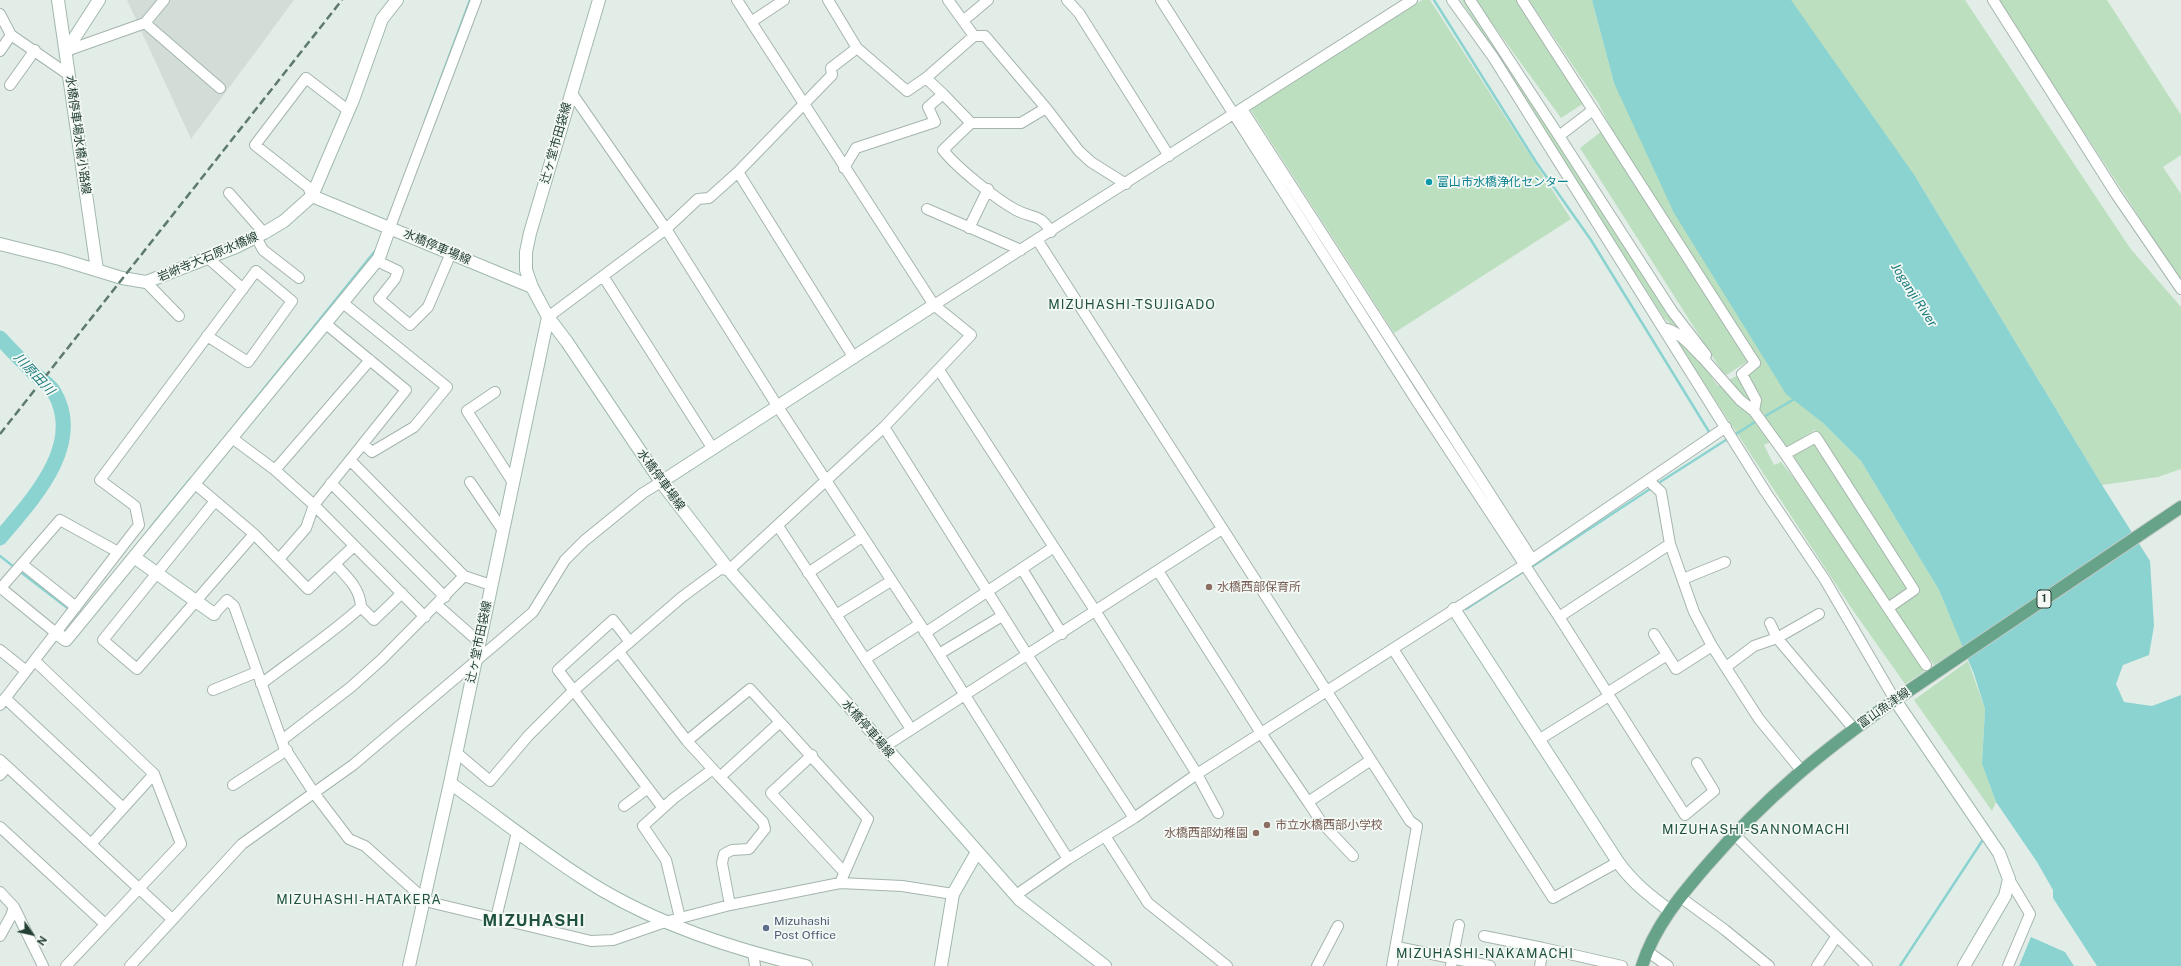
<!DOCTYPE html>
<html>
<head>
<meta charset="utf-8">
<style>
	body { margin:0 }
	#map { position:relative; width:2181px; height:966px; overflow:hidden; background:#e3ede7; font-family:"Public Sans",sans-serif }
	canvas { display:block }
	.north { position:absolute; left:12px; top:914px; width:40px; height:40px; -webkit-text-stroke:3px #f4f9f6; paint-order:stroke; rotate:124deg; font-size:11px; font-weight:700; line-height:16px; text-align:center; color:#223f32 }
	.north::after { content:''; display:block; margin:auto; width:14px; height:18px; background:#223f32; clip-path:polygon(50% 0,100% 100%,50% 72%,0 100%) }
</style>
</head>
<body>
<div id="map">
<canvas width="2181" height="966"></canvas>
<div class="north">N</div>
</div>
<script>
const ctx = document.querySelector('canvas').getContext('2d');
ctx.lineJoin = 'round';
function paint(path, color) { ctx.fillStyle = color; ctx.fill(path, 'evenodd'); }
function strokePath(path, color, width, dash) { ctx.strokeStyle = color; ctx.lineWidth = width; ctx.lineCap = dash ? 'butt' : 'round'; ctx.setLineDash(dash || []); ctx.stroke(path); }
function drawText(font, color, halo, rows, align = 'center') {
  ctx.font = font + ' "Public Sans","Noto Sans JP",sans-serif'; ctx.lineWidth = 3.5; ctx.setLineDash([]); ctx.textBaseline = 'middle'; ctx.strokeStyle = halo; ctx.fillStyle = color; for (const [text, x, y, turn = 0] of rows) {
    ctx.save(); ctx.translate(x, y); ctx.rotate((+turn || 0) * Math.PI / 180); ctx.textAlign = isNaN(turn) ? turn : align; if (halo) ctx.strokeText(text, 0, 0); ctx.fillText(text, 0, 0); ctx.restore();
  }
}
paint(new Path2D(`
	M127,0H294L191,139Z`), '#d1ddd6');
paint(new Path2D(`
	M1422,0H1430L1571,219L1394,333L1250,109Z
	M1461,0H1467L1695,346L1664,318Z
	M1475,0H1517L1584,103L1561,118Z
	M1529,0H1592L1614,83L1786,393L1823,423L1861,461L1939,590L1963,647L1934,665L1894,610L1919,590L1815,430L1786,448L1778,438L1764,445L1774,465L1781,462L1813,502L1924,672L1905,684L1852,609L1674,337L1695,355L1718,386L1758,364L1618,141L1598,103Z
	M1790,0H1965L2130,248L2181,307V469L2158,477L2102,485L1918,181Z
	M1998,0H2107L2181,115V155L2163,167L2181,194V281Z
	M1602,131L1748,361L1725,376L1580,148Z
	M1816,442L1910,587L1888,603L1793,456Z
	M1968,661L1985,709L1982,764L1996,802L1992,811L1914,700Z`), '#bcdfbf');
paint(new Path2D(`
	M1592,0H1791L1915,176L2102,485L2150,561L2154,626L2149,655L2123,665L2116,684L2124,702L2152,706L2181,695V966H2097L2053,898V890L2037,862L1996,802L1982,764L1985,709L1974,674L1939,590L1861,461L1823,423L1786,394L1674,213L1614,83Z
	M2031,937L2065,952L2074,966H2019Z`), '#8ad3d1');
strokePath(new Path2D(`
	M1434,0L1536,162L1591,240L1711,435
	M425,121L470,0
	M1327,250L1455,449
	M241,417L375,251
	M1762,418L1796,398
	M1733,436L1758,420
	M1657,484L1729,438
	M150,528L191,478
	M0,556L14,567
	M1530,568L1653,487
	M18,570L70,610
	M1466,609L1526,570
	M1900,966L1984,838`), '#8ad3d1', 2.5);
strokePath(new Path2D(`
	M0,338C11,350 23,362 34,373C40,379 50,385 54,392C85,445 32,500 0,538`), '#8ad3d1', 15);
const street = new Path2D(`
	M164,0L145,23L220,88
	M828,0L857,48
	M948,0L974,36H985L1046,108L1079,151L1091,162L1126,184
	M1067,0L1079,13L1169,156
	M1161,0L1418,403L1559,617L1685,815L1714,791L1697,763
	M1452,0L1493,57L1765,491L1825,580L1895,700
	M1470,0L1559,136
	M1522,0L1593,110
	M1993,0L2116,194L2181,289
	M0,14L11,35L69,75
	M963,21L988,0
	M751,22L784,0
	M0,51L11,35
	M66,51L145,23
	M10,85L35,50
	M571,92L666,229L778,407L920,624L1068,859
	M943,94L926,78L974,36
	M1242,109L1532,559
	M971,123L943,150C957,168 996,199 1016,210C1033,219 1040,213 1051,232
	M844,168L856,148L935,122L928,107L943,94L971,123H1021L1046,108
	M738,172L854,358
	M229,193L264,233
	M312,196L308,187L255,145L306,78L349,111
	M927,209L1021,250
	M390,227L476,0
	M969,228L988,189
	M256,237L263,250L299,278
	M1038,241L1410,821L1417,826L1392,966
	M208,258L243,289
	M377,261L398,271L395,279L379,299L410,325L428,307L451,253
	M603,276L713,449
	M146,282L179,316
	M343,303L447,387L414,427L372,452L363,444
	M934,305L1412,0
	M548,317L666,229L698,199L709,198L738,172L832,75L831,68L857,48L907,91L926,78
	M1663,328C1680,331 1691,347 1703,358L1706,355L1672,311L1559,136L1593,110L1755,363L1742,374L1756,400L1754,411L1785,454
	M1703,358L1740,400L1754,411
	M939,370L1096,612L1197,774L1218,813
	M495,392L467,411L512,481
	M884,427L1028,656L1134,818
	M232,438L275,470L314,505L425,617
	M350,460L464,576L491,585
	M275,470L370,360
	M1649,481L1661,492L1670,544L1694,612L1712,646L1759,719L1801,770
	M470,482L502,529
	M194,483L254,534L137,669L103,640L215,501
	M331,483L445,597
	M778,526L911,729
	M254,534L308,589L354,546
	M118,552L139,525L135,506L100,480L256,271L292,301L248,362L207,336
	M279,559L306,528L314,505L406,390L326,324
	M22,564L76,607
	M335,564C347,577 360,588 361,607
	M1022,569L1062,634
	M1158,571L1261,733L1308,802
	M808,573L862,537
	M1683,579L1725,562
	M1,588L56,633
	M0,589L60,520L118,552L0,705
	M437,605L479,642
	M1888,608L1914,590L1816,437L1785,454L1926,665
	M214,614L227,600L234,606L284,747L314,793L349,839L365,846L424,899L433,903L591,941L613,940L665,922L730,905L840,883L902,886L953,894
	M836,615L891,581
	M1559,617L1670,544
	M1770,623L1777,638L1854,729
	M925,633L1054,547
	M1654,634L1676,669L1712,646
	M630,642L613,620L558,670L663,808
	M1393,649L1553,898L1618,862
	M0,650L26,671
	M619,652L687,741L720,777L779,723
	M939,654L1002,616
	M865,659L920,624
	M35,661L154,774L181,844L66,966
	M1726,667L1754,646L1777,638L1819,614
	M261,684C295,658 330,635 361,607L374,620L402,593
	M213,690L257,672
	M1607,693L1667,655
	M5,698L123,808
	M1540,739L1609,696
	M282,740L351,687L381,660L464,576
	M687,741L750,689L868,819L840,883
	M884,747L1222,529
	M457,753L490,781L528,736L573,691L682,597L720,569L729,570L884,427L971,335L934,305L737,0
	M812,755L771,793L844,872
	M0,760L172,919
	M0,775L7,767
	M720,777L763,822L765,829L749,849L732,850L724,854L722,863L730,905
	M233,785L287,750
	M624,806L648,788
	M0,827L105,924
	M1734,834L1867,966
	M1105,836L1148,903L1227,966
	M91,844L154,774
	M1353,856L1322,823L1308,802L1371,760
	M0,892L14,907L43,966
	M1016,895L1068,859L1134,818L1197,774L1524,565L1726,427
	M1680,897L1725,930L1769,966
	M496,918L517,832
	M680,918L666,860L643,826L674,798L713,769
	M0,936L11,916L14,907
	M1484,936L1543,948
	M1397,947L1490,966
	M1647,951L1668,966
	M753,953L755,966
	M130,966L242,844L353,765L503,638L533,612L565,560L584,541L643,493L661,482
	M1317,966L1338,926
	M1451,966L1459,925
	M1540,966L1543,948L1622,966
	M1817,966L1836,937
	M2008,966L2030,914L2009,879`);
const secondary = new Path2D(`
	M58,0L97,270
	M599,0L530,233L526,252V270L532,287L548,317L567,342L661,482L729,570L1020,900L1105,966
	M66,51L99,0
	M312,196L532,287
	M0,244L60,259L122,278L146,282L236,247L264,233L284,221L312,196L353,100L382,19L397,0
	M661,482L934,305
	M134,557L214,614
	M1454,609L1618,862C1632,882 1650,896 1670,911
	M56,633L66,640L379,258L390,227
	M1895,700L1999,853L2009,879L2005,896L1964,966
	M450,783C494,814 536,848 581,877C649,922 728,948 806,966
	M409,966L450,783L548,317
	M941,966L953,894L977,852`);
const primary = new Path2D(`
	M1642,966C1654,927 1681,895 1707,865C1765,798 1823,750 1895,700L2181,507`);
strokePath(street, '#a5b5ad', 12);
strokePath(secondary, '#a1b9ad', 14);
strokePath(primary, '#c1c9c6', 14);
strokePath(street, '#fff', 10);
strokePath(secondary, '#fff', 12);
strokePath(primary, '#67a389', 12);
strokePath(new Path2D(`
	M0,434L342,0`), '#5d7a6d', 2.5, [8, 4]);
for (const [x, y, r, color] of [
	[1429,182,4,"#0f9aa8"],
	[1209,587,4,"#8d6e63"],
	[1267,825,4,"#8d6e63"],
	[1256,833,4,"#8d6e63"],
	[766,928,4,"#5c6f8a"]
]) { const dot = new Path2D(); dot.arc(x, y, r, 0, 2 * Math.PI); ctx.fillStyle = color; ctx.fill(dot); strokePath(dot, '#f4f9f6', 1.5); }
for (const [x, y, w] of [
	[2044,599,14]
]) { const box = new Path2D(); box.roundRect(x - w / 2, y - 9, w, 18, 3); ctx.fillStyle = '#f4f9f6'; ctx.fill(box); strokePath(box, '#223f32', 1); }
drawText('bold 11px', '#223f32', null, [
	["1",2044,599]
]);
drawText('12px', '#223f32', '#f4f9f6', [
	["水橋停車場水橋小路線",78,135,82],
	["辻ヶ堂市田袋線",556,143,-74],
	["水橋停車場線",437,247,23],
	["岩峅寺大石原水橋線",208,257,-23],
	["水橋停車場線",661,480,54],
	["辻ヶ堂市田袋線",479,642,-78],
	["富山魚津線",1884,708,-35],
	["水橋停車場線",868,729,49]
]);
drawText('12px', '#0d838f', '#f4f9f6', [
	["富山市水橋浄化センター",1437,182]
], 'left');
drawText('12px', '#785e54', '#f4f9f6', [
	["水橋西部保育所",1217,587],
	["市立水橋西部小学校",1275,825],
	["水橋西部幼稚園",1248,833,"right"]
], 'left');
drawText('12px', '#4e5e75', '#f4f9f6', [
	["Mizuhashi",774,921],
	["Post Office",774,935]
], 'left');
drawText('italic 13px', '#1b7c7c', '#f4f9f6', [
	["Joganji River",1914,295,57],
	["川原田川",34,374,47]
]);
ctx.letterSpacing = '1px';
drawText('13px', '#1e523c', '#f4f9f6', [
	["MIZUHASHI-TSUJIGADO",1132,305],
	["MIZUHASHI-SANNOMACHI",1756,830],
	["MIZUHASHI-HATAKERA",359,900],
	["MIZUHASHI-NAKAMACHI",1485,954]
]);
ctx.letterSpacing = '0px';
ctx.letterSpacing = '1px';
drawText('bold 16px', '#1e523c', '#f4f9f6', [
	["MIZUHASHI",534,921]
]);
ctx.letterSpacing = '0px';
</script>
</body>
</html>
